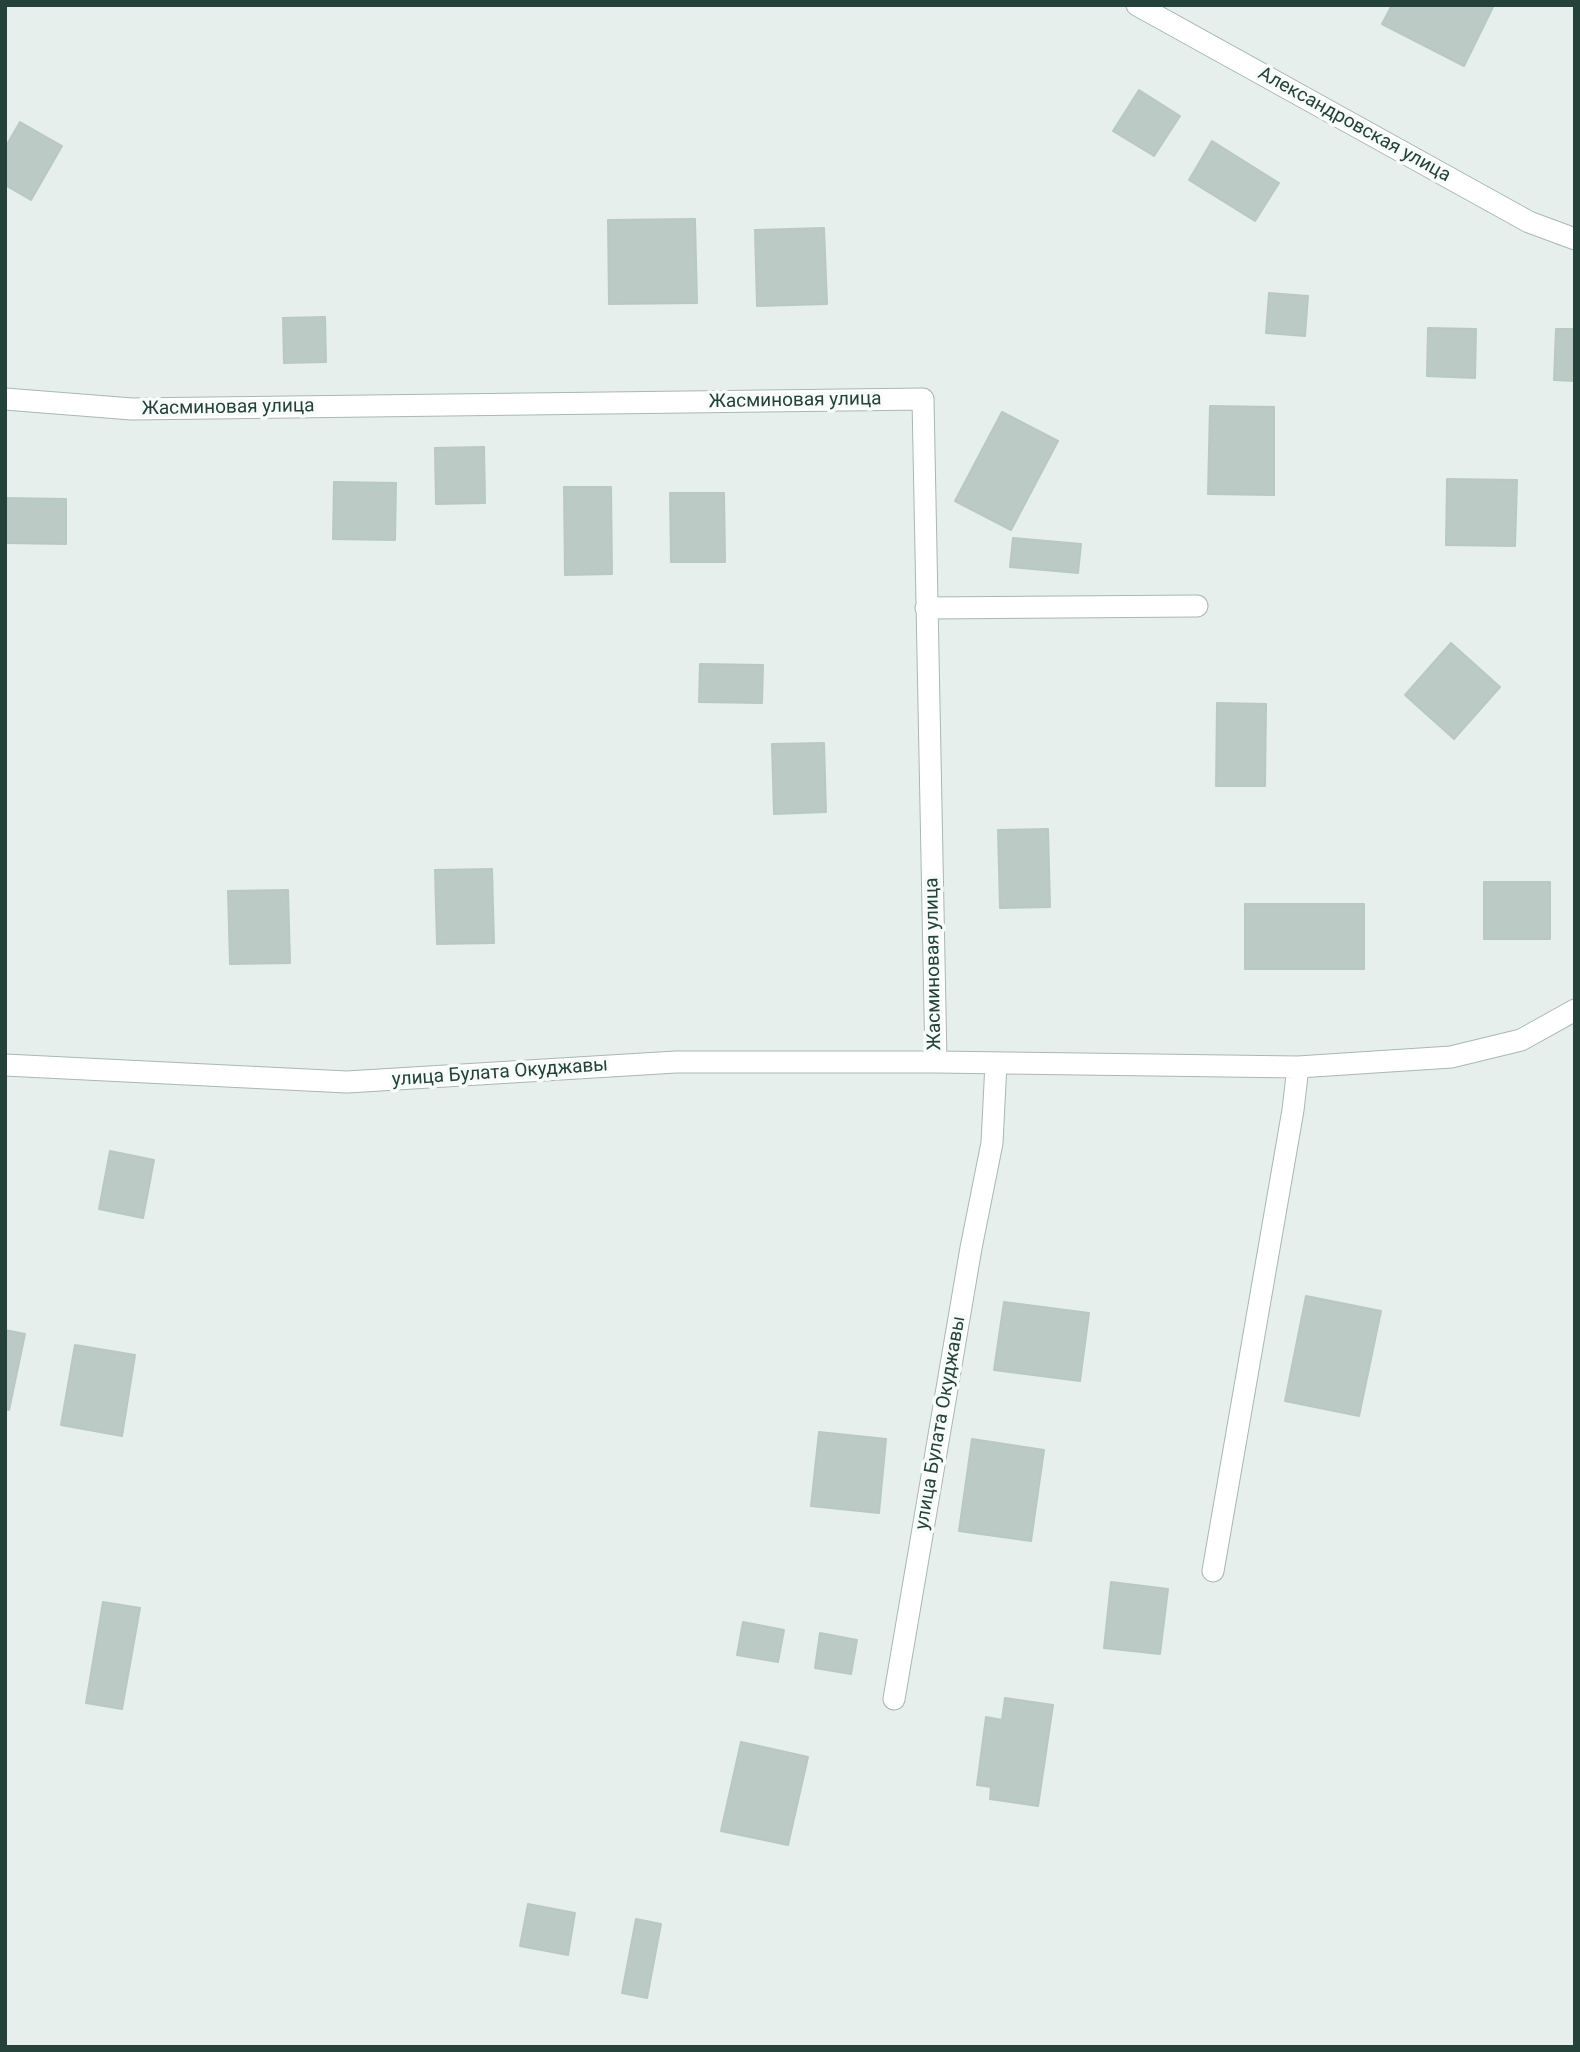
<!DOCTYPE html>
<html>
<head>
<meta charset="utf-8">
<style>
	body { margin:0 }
	#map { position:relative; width:1580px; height:2052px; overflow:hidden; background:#e6efeb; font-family:Roboto,sans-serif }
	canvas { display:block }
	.frame { position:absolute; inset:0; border:7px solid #24423a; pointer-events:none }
</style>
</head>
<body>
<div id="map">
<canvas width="1580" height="2052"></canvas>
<div class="frame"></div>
</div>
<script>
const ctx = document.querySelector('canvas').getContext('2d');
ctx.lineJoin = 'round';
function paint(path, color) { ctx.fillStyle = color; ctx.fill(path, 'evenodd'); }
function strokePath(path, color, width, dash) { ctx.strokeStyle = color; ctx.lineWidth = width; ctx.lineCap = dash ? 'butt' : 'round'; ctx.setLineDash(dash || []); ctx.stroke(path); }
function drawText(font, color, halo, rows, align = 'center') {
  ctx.font = font + ' Roboto,sans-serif'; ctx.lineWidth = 7; ctx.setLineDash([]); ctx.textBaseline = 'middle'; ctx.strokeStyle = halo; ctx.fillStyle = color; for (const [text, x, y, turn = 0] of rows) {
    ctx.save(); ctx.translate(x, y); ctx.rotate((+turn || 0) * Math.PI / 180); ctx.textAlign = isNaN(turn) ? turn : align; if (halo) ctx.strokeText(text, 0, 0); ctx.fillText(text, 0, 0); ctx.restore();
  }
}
const building = new Path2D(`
	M1392,5H1494L1464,66L1382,24Z
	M1139,90L1180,116L1154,156L1113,131Z
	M20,122L62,146L31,200L5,185V148Z
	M1212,141L1279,183L1255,221L1189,180Z
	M695,219L697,303L609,304L608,220Z
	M824,228L827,304L757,306L755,230Z
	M1269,293L1308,296L1305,336L1266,333Z
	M325,317L326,362L284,363L283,318Z
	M1428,328L1476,329L1475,378L1427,376Z
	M1556,329H1575V381L1554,380Z
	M1210,406L1274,407V495L1208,494Z
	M1002,412L1058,441L1011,530L955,501Z
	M484,447L485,503L436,504L435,448Z
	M1447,479L1517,480L1515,546L1446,545Z
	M334,482L396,483L395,540L333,539Z
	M564,487H611L612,574L565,575Z
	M670,493H724L725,562H671Z
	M5,498L66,499V544L5,543Z
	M1013,538L1081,544L1078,573L1010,567Z
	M1451,643L1500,687L1454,739L1405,695Z
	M700,664L763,665L762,703L699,702Z
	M1217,703L1266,704L1265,786H1216Z
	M824,743L826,812L774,814L772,744Z
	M1048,829L1050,907L1000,908L998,830Z
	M492,869L494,943L437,944L435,870Z
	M1484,882H1550V939H1484Z
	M288,890L290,963L230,964L228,891Z
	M1245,904H1364V969H1245Z
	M110,1151L154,1160L143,1218L99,1209Z
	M1306,1296L1381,1311L1359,1416L1285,1401Z
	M1004,1302L1089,1313L1080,1381L994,1370Z
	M5,1330L25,1334L9,1410L5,1409Z
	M75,1345L135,1355L122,1436L61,1425Z
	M819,1432L886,1439L879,1513L811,1506Z
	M972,1439L1044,1450L1031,1541L959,1531Z
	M1111,1582L1168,1589L1160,1654L1104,1648Z
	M103,1602L140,1608L122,1709L86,1703Z
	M743,1622L784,1630L778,1662L737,1655Z
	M820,1633L857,1640L851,1674L815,1668Z
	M1005,1698L1053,1705L1038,1806L990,1799L991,1787L977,1785L986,1717L1002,1720Z
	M741,1742L808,1757L788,1845L721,1831Z
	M528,1904L575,1913L568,1955L520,1946Z
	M636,1919L661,1924L647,1998L622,1993Z`);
paint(building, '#bbcac4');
strokePath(building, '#b8c9c2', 2);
const minor = new Path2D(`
	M1137,5L1529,222L1575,239
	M5,399L132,409L923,399L936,1062
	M926,608L1197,606
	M5,1065L347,1082L676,1062H936L1298,1067L1451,1057L1521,1040L1575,1010
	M1213,1571L1293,1110L1298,1067
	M894,1699L971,1248L992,1143L996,1063`);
strokePath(minor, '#a8b8b2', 23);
strokePath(minor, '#fff', 21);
drawText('19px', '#24423a', '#f7fbf9', [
	["Александровская улица",1354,125,29],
	["Жасминовая улица",795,401,-1],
	["Жасминовая улица",228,408,-1],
	["Жасминовая улица",934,964,-91],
	["улица Булата Окуджавы",500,1073,-4],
	["улица Булата Окуджавы",941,1423,-80]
]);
</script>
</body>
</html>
